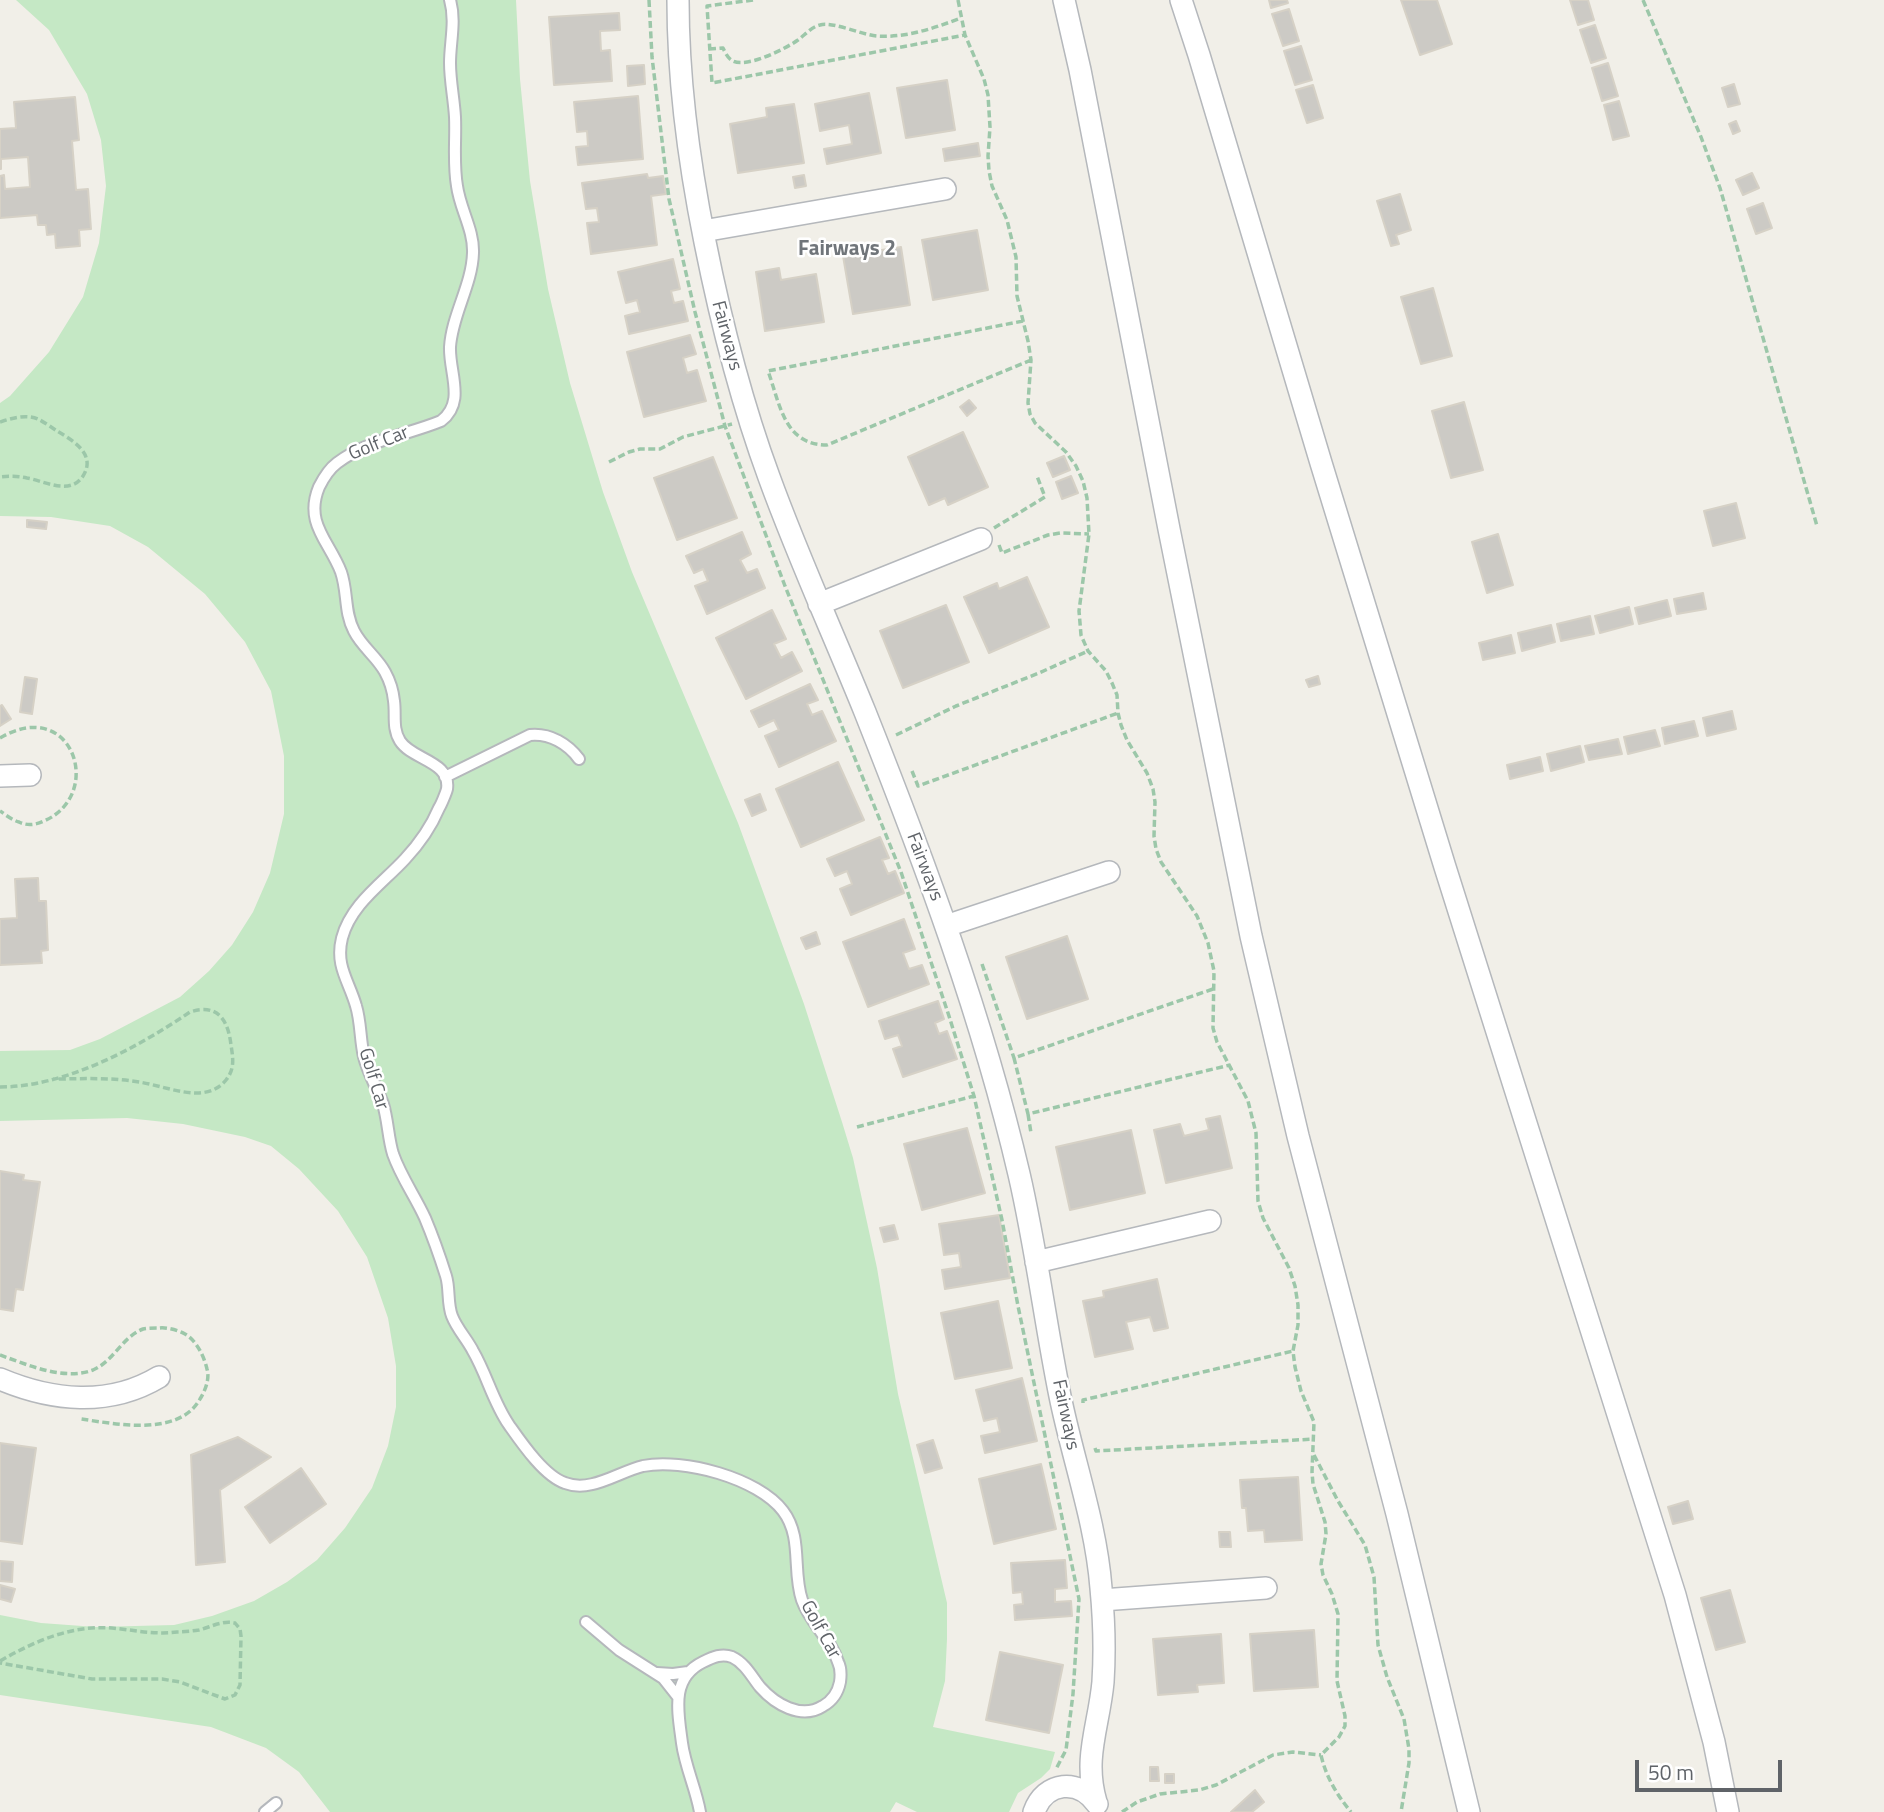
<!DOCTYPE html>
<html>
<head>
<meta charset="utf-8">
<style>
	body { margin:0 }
	#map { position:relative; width:1884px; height:1812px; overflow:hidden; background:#f1efe8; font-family:"Titillium Web",sans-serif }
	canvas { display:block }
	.scale { position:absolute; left:1635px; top:1760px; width:147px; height:32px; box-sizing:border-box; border:4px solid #5f6368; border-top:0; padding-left:9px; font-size:21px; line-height:24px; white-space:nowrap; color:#5f6368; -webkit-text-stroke:5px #fff; paint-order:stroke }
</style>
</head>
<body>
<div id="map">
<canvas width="1884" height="1812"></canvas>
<div class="scale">50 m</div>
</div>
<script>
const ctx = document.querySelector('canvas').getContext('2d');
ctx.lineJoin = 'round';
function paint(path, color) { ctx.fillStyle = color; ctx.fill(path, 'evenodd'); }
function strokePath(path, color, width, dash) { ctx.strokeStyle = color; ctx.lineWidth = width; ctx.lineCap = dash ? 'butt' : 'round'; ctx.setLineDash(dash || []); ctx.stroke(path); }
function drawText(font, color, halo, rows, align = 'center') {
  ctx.font = font + ' "Titillium Web",sans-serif'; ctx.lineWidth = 5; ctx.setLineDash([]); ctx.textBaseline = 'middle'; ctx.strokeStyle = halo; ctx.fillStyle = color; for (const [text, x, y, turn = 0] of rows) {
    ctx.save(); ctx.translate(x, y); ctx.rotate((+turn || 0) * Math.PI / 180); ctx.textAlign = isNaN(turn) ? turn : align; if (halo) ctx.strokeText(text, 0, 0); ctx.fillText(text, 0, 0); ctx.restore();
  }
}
paint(new Path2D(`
	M16,0H516L520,79L530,181L548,289L570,383L603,492L632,572L738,823L804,1004L842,1122L853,1158L877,1268L898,1394L947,1603V1639L945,1681L933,1727L1055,1752L1050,1769L1041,1778L1018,1793L1009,1812H917L896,1802L890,1812H330L299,1772L266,1748L211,1727L0,1695V1615L41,1623L96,1627L174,1625L212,1616L254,1601L287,1582L317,1560L345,1528L372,1488L388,1446L396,1407V1366L388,1318L367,1257L338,1211L299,1169L271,1146L245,1137L183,1124L127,1118L0,1121V1051L70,1050L100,1039L180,997L209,971L232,945L253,912L270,873L284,814V756L271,691L245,642L205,594L148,547L110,526L51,517L0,516V403L10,396L49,352L83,297L99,243L106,186L101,140L87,94L49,30Z`), '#c5e8c5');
const building = new Path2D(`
	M1269,0H1287L1288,3L1271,8Z
	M1401,0H1437L1452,44L1420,55Z
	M1570,0H1588L1594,20L1578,25Z
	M1289,9L1299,41L1283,46L1272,14Z
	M619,13L620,30L600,31L601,51L610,50L612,81L554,85L549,17Z
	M1595,25L1606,58L1591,63L1580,30Z
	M1301,46L1312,80L1295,85L1284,51Z
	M1608,63L1618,96L1602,101L1592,68Z
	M644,65L645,84L628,86L627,66Z
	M947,80L955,130L906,138L897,88Z
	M1734,84L1740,104L1728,107L1722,88Z
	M1313,85L1323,118L1307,123L1296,90Z
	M869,93L881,153L827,164L824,149L852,144L849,125L820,131L815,104Z
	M638,96L643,159L578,165L576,147L588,146L587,131L577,132L574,102Z
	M75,97L79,140L72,141L76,190L88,189L91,229L79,230L80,246L56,248L55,234L47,235L46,225H38L37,215L0,218V176L4,175L5,189L30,187L28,157L1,159V169H0V129L16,128L14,102Z
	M1619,101L1629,136L1613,140L1604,105Z
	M794,104L804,163L738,173L730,124L767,117L766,108Z
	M1736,121L1740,131L1733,134L1729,124Z
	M978,143L980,156L945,161L943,149Z
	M1752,173L1759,188L1743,195L1736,180Z
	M647,174L648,178L663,176L666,194L651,196L657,245L591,254L587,223L599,222L597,208L586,209L582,183Z
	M804,175L806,186L795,188L793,177Z
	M1400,194L1411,230L1396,235L1399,244L1391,246L1377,201Z
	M1763,203L1772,228L1756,234L1747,209Z
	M977,230L988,290L933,300L922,240Z
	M901,247L910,305L853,314L843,256Z
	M673,259L680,289L671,291L674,303L683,301L688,321L629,334L625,316L640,312L637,300L626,303L618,272Z
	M779,268L781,280L816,274L824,322L765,331L756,272Z
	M1433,288L1452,356L1421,364L1401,297Z
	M690,335L696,354L683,358L687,373L697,370L706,401L644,417L627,352Z
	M969,400L976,408L967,416L960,407Z
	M1464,402L1483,470L1451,478L1432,411Z
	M963,432L988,487L948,505L945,498L929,505L908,457Z
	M1064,456L1070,470L1053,477L1047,463Z
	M713,457L737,518L677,540L654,478Z
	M1071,476L1078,493L1062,499L1056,482Z
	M1736,503L1745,538L1713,546L1704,511Z
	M27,520L47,522L46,529L27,527Z
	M742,532L751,554L740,560L747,573L757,569L765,588L707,614L695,586L708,581L703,569L694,573L686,556Z
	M1498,534L1513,585L1487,593L1472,542Z
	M1027,577L1049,627L989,653L964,597L997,583L999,589Z
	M1703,593L1706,609L1677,614L1674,599Z
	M1667,600L1671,616L1639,624L1635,608Z
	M946,605L969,662L903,688L880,631Z
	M1629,607L1633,624L1600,633L1595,616Z
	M772,610L786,639L774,644L781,658L792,652L802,671L746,699L716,638Z
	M1590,616L1594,634L1561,641L1557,624Z
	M1551,625L1555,642L1522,651L1518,633Z
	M1511,635L1515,653L1483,660L1479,643Z
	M1318,676L1320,684L1309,687L1306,680Z
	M25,677L37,679L32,714L20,712Z
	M810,684L818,700L807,704L812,715L822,711L836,741L779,767L765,736L779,730L774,720L759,727L751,711Z
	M2,705L11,719L0,726V706Z
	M1732,711L1736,729L1707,736L1703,718Z
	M1694,721L1698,736L1665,744L1662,728Z
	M1655,730L1660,746L1628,754L1624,737Z
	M1618,739L1622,754L1589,760L1585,746Z
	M1580,746L1584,762L1551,771L1547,754Z
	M1540,757L1543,771L1510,779L1507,765Z
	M838,762L864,820L801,847L776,789Z
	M760,794L766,810L752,816L745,800Z
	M880,837L889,858L882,860L888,874L895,871L904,893L851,915L840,889L852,884L847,871L835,876L827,859Z
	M38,878L39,901H46L48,950L41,951L42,963L0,965V919L17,918L15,879Z
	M904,919L915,949L903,953L909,969L922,965L929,984L868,1007L843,942Z
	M816,932L820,944L806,949L801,938Z
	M1067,936L1088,999L1027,1019L1006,957Z
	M938,1001L944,1019L935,1023L939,1034L947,1031L957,1059L903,1077L893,1049L902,1046L898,1035L885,1039L879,1021Z
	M1220,1116L1232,1168L1166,1183L1154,1130L1180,1124L1184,1136L1209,1130L1206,1119Z
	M967,1128L985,1193L922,1210L904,1144Z
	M1131,1130L1145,1193L1070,1210L1056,1147Z
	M0,1171L24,1175L23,1180L40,1182L23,1290L16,1289L13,1311L0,1309Z
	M999,1215L1010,1278L945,1289L942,1270L961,1267L959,1253L944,1255L939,1224Z
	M894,1225L898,1239L884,1242L880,1228Z
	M1157,1279L1168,1328L1154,1331L1150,1317L1126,1322L1133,1349L1095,1357L1083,1301L1104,1297L1103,1291Z
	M998,1301L1012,1368L955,1379L941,1313Z
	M1022,1378L1037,1441L985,1453L981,1436L1000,1432L997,1418L984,1421L976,1390Z
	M238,1437L271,1457L220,1490L225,1562L196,1565L191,1455Z
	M933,1440L942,1468L925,1473L917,1445Z
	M0,1443L36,1448L22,1544L0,1541Z
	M1041,1464L1056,1529L994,1544L979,1479Z
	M301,1468L326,1504L270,1543L245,1507Z
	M1298,1477L1302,1540L1265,1542L1264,1530L1248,1531L1246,1508H1242L1240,1480Z
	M1688,1501L1693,1519L1673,1524L1668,1507Z
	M1219,1532H1230L1231,1547H1220Z
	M1065,1560L1067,1588L1055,1589V1602L1071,1601L1072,1616L1015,1620L1014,1605L1023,1604L1022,1592L1013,1593L1011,1563Z
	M0,1561L13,1562L12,1582L0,1581Z
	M0,1585L15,1589L11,1602L0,1599Z
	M1730,1590L1745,1642L1716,1650L1701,1598Z
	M1314,1630L1318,1687L1254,1691L1250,1634Z
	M1221,1634L1224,1683L1197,1685L1198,1692L1158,1695L1153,1639Z
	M1000,1652L1063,1665L1049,1733L986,1720Z
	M1150,1767H1158L1159,1781H1150Z
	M1165,1774H1174V1783H1165Z
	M1255,1790L1264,1802L1252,1812H1231Z`);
paint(building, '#cccac5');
strokePath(building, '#d6d1c6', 2);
const lane = new Path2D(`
	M450,0C456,21 450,42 450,63C450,81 454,99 455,117C456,140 453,163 457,186C460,209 474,230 473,253C472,285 452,315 450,347C449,373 466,402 441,421C407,435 367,440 337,463C329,469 324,477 319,487C304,523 329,541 341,572C348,592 344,612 354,631C362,647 377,657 385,672C390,681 393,691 394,701C396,715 392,728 400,741C412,760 451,761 447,789C446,793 441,805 439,808C431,827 419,844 405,859C383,883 351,904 342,938C335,966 349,981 356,1006C361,1022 360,1040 364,1057C368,1073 377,1088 383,1104C388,1120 388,1138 393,1154C401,1177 415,1196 425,1218C433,1237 440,1257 446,1276C450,1289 447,1303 452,1316C457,1329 467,1339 473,1351C487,1375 493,1402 509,1425C521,1442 544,1476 565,1483C591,1493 618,1472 643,1466C683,1458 758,1478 783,1511C803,1537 792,1571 802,1600C810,1623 831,1639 838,1662C841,1668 841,1675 840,1682C838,1692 832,1701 823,1706C801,1720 775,1704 760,1687C752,1677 745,1663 732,1657C722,1653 713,1657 703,1662C670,1678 678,1712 682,1743C685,1766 696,1789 700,1812
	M445,777L530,735C550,733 568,744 579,759
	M586,1622L619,1650L663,1678L678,1697
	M657,1673L673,1674L688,1672
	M265,1812L276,1803`);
const street = new Path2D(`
	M678,0C678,81 689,163 705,242C721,322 741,401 769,477C798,557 833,633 865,712C925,863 982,1016 1019,1174C1036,1247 1045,1322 1060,1396C1073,1460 1096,1523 1101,1588C1104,1619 1105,1651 1103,1682C1099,1726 1083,1758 1096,1802
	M1064,0L1080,70L1169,529L1251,936L1298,1136L1397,1514L1469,1812
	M1181,0L1199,55L1321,463L1445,867L1675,1595L1714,1742L1728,1812
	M703,231L945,189
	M819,604L981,539
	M0,776L30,775
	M946,926L1109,872
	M1036,1262L1210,1221
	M0,1379C52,1401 109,1407 159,1377
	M1102,1600L1266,1588
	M1034,1812C1045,1781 1079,1778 1097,1804`);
strokePath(lane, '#b5b8bc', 14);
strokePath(street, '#b5b8bc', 24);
strokePath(new Path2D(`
	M649,0L652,57L669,199L695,312L725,426L785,586L901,872L949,1016L974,1096L1002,1220L1018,1306L1079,1599L1073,1694L1066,1750L1056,1769
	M753,0L707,6L712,83L965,35
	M958,0L965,35L984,79L988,95L990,127L988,156L989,171L992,186L1007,220L1016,257L1017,296L1028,341L1031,360L1028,403L1030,414L1035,423L1066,452L1076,466L1083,481L1087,498L1089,534L1079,611L1081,635L1088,651L1106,671L1112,683L1117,695L1118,713L1121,725L1127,740L1147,773L1153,789L1155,802L1154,836L1156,849L1161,862L1197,916L1208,943L1214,971L1213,1028L1217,1042L1248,1101L1256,1133L1258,1201L1263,1218L1289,1268L1295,1286L1298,1305V1325L1293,1351L1295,1367L1301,1391L1314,1422L1312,1472L1313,1484L1325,1522L1326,1534L1321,1564L1323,1575L1332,1594L1338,1614L1337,1681L1345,1716V1726L1339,1737L1321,1755C1326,1777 1337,1795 1351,1812
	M1643,0L1701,137L1720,188L1817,526
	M709,49L723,48C725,52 728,59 733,61C748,68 785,49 798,40C805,35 811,27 820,25C832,21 862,35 877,36C907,38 934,28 961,18
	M1023,321L768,371C780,404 784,445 827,445L1031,360
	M0,422C12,418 26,414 38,419C44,422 51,427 57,431C72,440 97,454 83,476C70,496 45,481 27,478C18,476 9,476 0,477
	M609,462L629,452L640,449H660L683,437L732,424
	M994,528L1045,497L1037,476
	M999,545L1002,553L1048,535L1060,533L1089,534
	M896,735L956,706L1039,673L1088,651
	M0,738C73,695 105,795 44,821C36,825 27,826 19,822C12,820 6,815 0,811
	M912,771L918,786L1118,713
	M982,964L1014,1058
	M1213,989L1014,1058L1028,1114L1230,1065
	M0,1087C65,1087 137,1048 190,1012C218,1003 228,1020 231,1045C233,1058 235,1069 226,1080C219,1089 208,1093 197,1093C178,1093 158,1085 139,1082C111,1077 82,1079 53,1079
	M1028,1114L1031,1133
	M857,1127L974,1096
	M0,1355C28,1365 64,1381 93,1370C114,1361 122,1337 143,1329C147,1328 154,1328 159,1328C166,1327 178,1330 185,1334C196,1340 204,1356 207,1369C210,1379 205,1391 200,1399C179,1437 116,1424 81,1419
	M1083,1403V1400L1293,1351
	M1095,1448L1096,1451L1314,1439
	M1314,1455L1338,1501L1365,1545L1374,1577L1378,1645L1387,1677L1404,1719L1409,1749V1763L1401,1812
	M0,1661C35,1641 71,1625 112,1628C134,1630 155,1635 177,1632C184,1632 192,1631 199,1630C211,1627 222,1620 235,1623L240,1629L241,1636L240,1685L235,1695L225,1699L180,1682L162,1679H92L0,1663
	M1122,1812L1137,1802L1160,1794L1199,1790L1216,1785L1273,1755L1293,1752L1321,1755`), '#9cc7a9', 3.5, [7, 3.5]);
strokePath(lane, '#fff', 10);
strokePath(street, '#fff', 21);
drawText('19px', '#5f6368', '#fff', [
	["Fairways",726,336,75],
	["Golf Car",379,444,-22],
	["Fairways",924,867,69],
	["Golf Car",373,1079,73],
	["Fairways",1065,1415,78],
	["Golf Car",820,1630,61]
]);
drawText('bold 21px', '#70757a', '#fff', [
	["Fairways 2",847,250]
]);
</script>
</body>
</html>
